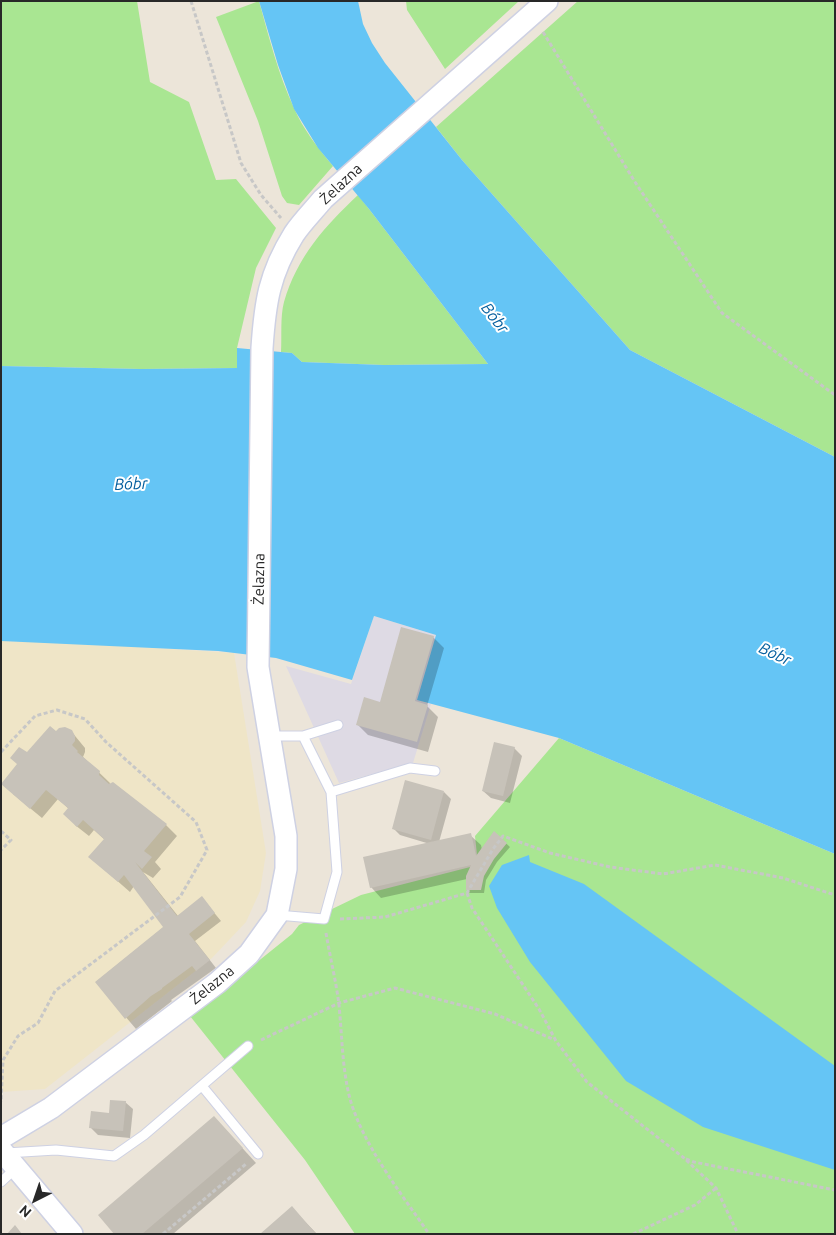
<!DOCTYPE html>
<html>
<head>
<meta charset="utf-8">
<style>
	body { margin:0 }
	#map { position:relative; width:836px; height:1235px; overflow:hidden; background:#ece5d9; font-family:Ubuntu,sans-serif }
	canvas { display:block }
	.frame { position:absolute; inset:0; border:2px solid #282828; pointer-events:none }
	.north { position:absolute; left:10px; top:1175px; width:50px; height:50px; -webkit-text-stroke:4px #fff; paint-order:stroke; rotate:221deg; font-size:14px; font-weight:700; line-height:20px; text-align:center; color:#282828 }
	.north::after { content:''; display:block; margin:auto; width:18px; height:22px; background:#282828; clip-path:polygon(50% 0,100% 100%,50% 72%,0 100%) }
</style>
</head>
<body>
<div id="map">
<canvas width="836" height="1235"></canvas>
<div class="frame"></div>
<div class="north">N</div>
</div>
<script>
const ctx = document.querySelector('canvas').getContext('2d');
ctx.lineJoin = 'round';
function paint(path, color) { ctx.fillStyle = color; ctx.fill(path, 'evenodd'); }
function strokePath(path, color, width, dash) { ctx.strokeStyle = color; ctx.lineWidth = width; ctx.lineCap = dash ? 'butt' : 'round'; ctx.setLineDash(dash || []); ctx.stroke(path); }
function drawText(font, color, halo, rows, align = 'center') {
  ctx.font = font + ' Ubuntu,sans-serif'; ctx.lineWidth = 4; ctx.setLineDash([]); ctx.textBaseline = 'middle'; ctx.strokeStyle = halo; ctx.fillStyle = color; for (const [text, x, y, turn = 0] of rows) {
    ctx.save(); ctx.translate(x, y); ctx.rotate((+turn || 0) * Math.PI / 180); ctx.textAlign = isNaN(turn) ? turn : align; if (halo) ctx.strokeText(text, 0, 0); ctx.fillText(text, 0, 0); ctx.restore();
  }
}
paint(new Path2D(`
	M374,616L436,635L417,700L431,704L413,763L339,783L286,666L351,684Z`), '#dedae4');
paint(new Path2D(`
	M1,641L75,643L234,653L266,853L260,891L246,922L212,958L45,1089L1,1092Z`), '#efe5c7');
paint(new Path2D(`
	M1,1H137L150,82L189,102L216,180L236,179L276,228L256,268L237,348L238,368L141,369L1,366Z
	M259,1C269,37 278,74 294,108C303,129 318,148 333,166L299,205L287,203L282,196L258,121L216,17Z
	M406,1H519L445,69L407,10Z
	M578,1H835V457L630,350L462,160L436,127Z
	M358,195L369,209L488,364L384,365L302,362L292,353L281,352C282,336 280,317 284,302C297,257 325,226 358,195Z
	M559,738L835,854V1234H355L305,1160L190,1016L292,934L299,925L361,895L478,865L475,836Z`), '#a9e692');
paint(new Path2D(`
	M259,1H358L363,24L372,43L385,63L462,160L630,350L835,457V854L559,738L417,700L436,635L374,616L352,680L276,658L218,651L1,641V366L141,369L237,368V348L292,353L302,362L384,365L488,364L369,209L318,148L294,109L278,65Z
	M529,855L530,862L584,884L835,1066V1170L703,1127L626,1081L530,962L497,908L489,886L502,865Z`), '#65c5f5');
paint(new Path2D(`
	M433,637L444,648L427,706L438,717L428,752L368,735L357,724L381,703Z
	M71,731L85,748V752L83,757L110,783L109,786L166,825L177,836L155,862L161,869L153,878L143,872L178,916L202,898L221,921L195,941L216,968L171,1000L172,1001L136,1029L96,982L164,927L134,886L130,892L90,857L105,840L94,830L89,836L75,825L69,809L58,799L42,818L13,794L28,754L56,733Z
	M514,748L522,756L510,803L491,798L483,791Z
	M444,792L451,799L439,842L470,835L481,845L482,850L495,833L510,847L497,862L486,880L484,893H470L467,890V879L381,898L371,887L430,844L400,835L393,828Z
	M125,1102L133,1109L130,1138L98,1135L91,1128Z
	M214,1117L256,1163L173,1234H116Z
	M292,1208L317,1234H262Z`), '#0003');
paint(new Path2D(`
	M401,627L434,636L415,701L428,705L417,742L356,725L364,697L380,702Z
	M50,726L56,731L59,728L65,727L72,730L75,736V741L72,745L78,751L77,752L100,771L99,775L109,784L113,782L167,824L144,851L152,857L142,869L135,862L177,916L202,896L215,913L189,934L210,960L196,971L192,966L162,988V989L151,996L125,1019L95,982L163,927L124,875L118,882L88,857L104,839L83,820L77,827L63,814L68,808L46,790L30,809L1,784L17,764L10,758L19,747L27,752Z
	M494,742L515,747L503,796L482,791Z
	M405,780L444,791L431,840L392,829Z
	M494,831L507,843L494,859L484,876L481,890H466V876L471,865L370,888L363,857L471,833L476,856Z
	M110,1100L126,1101L123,1131L89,1128L91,1111L109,1113Z
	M214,1116L243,1148L142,1234H114L98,1215Z
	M292,1206L316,1234H260Z
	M15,1225L22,1234H7Z`), '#c7c2b9');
const service = new Path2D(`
	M269,736H303L331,792L337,872L324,919L277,915
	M303,736L338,725
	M331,792L410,768L435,771
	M202,1086L258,1154
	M6,1153L56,1150L114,1156L144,1135L248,1046
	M1,1182L16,1168`);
const tertiary = new Path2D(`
	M1,1138L51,1108L217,983L249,954L277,915L286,869V836L258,667L262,348C265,303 269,274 294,234C302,222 314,210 323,199L547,1
	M1,1150L72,1234`);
strokePath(service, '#ced1e3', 11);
strokePath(tertiary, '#ced1e3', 24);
strokePath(new Path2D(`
	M191,1L241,163L261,195L281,218
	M543,32L635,182L722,313L835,395
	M1,752L35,716L57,710L85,719L106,742L196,822L207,850L180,897L55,991L38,1023L18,1036L3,1060L1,1102
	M1,831L11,840L1,850
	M467,893L472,908L539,1009L556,1041L587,1082L684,1158L716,1188L738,1234
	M340,919L385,917L467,893L493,849L503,836L550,853L610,867L663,874L715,865L783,878L835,895
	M326,933C330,957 336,981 339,1005C342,1035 342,1065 349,1095C361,1143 401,1193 429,1234
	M261,1040L339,1003L395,988L495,1014L555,1040
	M686,1159L694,1162L835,1190
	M163,1234L246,1164
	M633,1234L695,1205L716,1188`), '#c7c7c7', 3, [4, 2.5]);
strokePath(service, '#fff', 9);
strokePath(tertiary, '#fff', 21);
drawText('15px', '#282828', '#fff', [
	["Żelazna",341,184,-43],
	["Żelazna",259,579,-89],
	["Żelazna",212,985,-39]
]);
drawText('italic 16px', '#06609f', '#fff', [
	["Bóbr",495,318,52],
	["Bóbr",131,484,-2],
	["Bóbr",775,654,25]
]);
</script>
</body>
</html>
